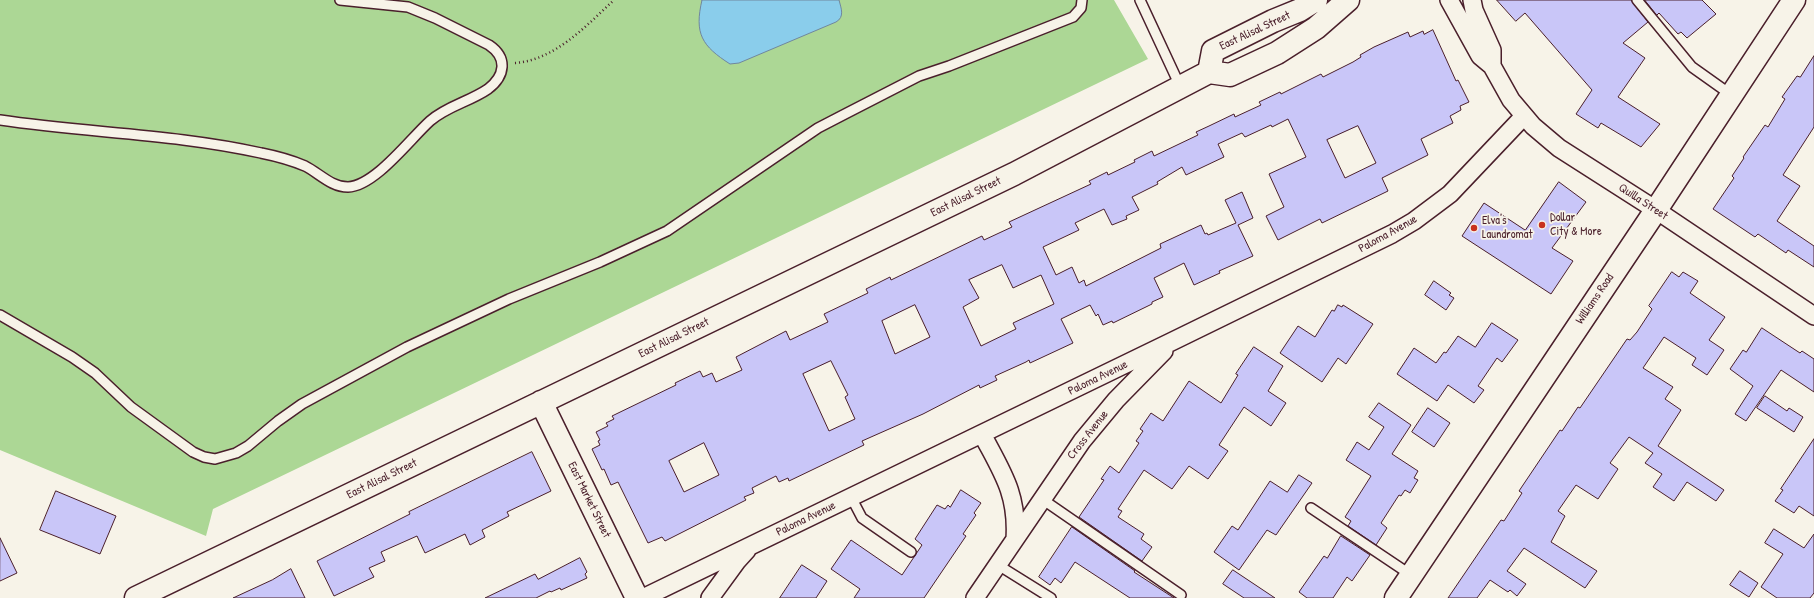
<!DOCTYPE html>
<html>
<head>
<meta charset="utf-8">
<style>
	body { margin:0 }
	canvas { display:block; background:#f7f3e8 }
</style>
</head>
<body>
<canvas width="1814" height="598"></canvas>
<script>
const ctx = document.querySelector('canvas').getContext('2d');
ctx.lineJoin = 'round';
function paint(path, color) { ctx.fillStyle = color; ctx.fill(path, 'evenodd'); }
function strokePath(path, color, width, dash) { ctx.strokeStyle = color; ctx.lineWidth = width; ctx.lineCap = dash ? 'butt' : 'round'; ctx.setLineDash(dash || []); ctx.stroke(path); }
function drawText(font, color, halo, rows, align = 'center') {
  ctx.font = font + ' "Patrick Hand",sans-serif'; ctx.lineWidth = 3.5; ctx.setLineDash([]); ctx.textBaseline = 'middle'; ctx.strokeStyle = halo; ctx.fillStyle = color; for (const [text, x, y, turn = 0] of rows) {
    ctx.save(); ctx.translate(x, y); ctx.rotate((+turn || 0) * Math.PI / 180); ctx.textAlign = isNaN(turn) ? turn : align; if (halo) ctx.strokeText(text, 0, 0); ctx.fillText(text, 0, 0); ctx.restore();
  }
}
paint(new Path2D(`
	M0,0H1114L1148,59L213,509L206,536L0,450Z`), '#acd795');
const water = new Path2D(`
	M702,0H839C841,8 845,17 836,22L739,63L730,64C702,46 694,34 702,0Z`);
paint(water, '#8acdeb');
strokePath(water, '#70879e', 1);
const building = new Path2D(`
	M1497,0H1631L1648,22L1623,43L1645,58L1618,97L1660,124L1641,147L1601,123L1598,128L1576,114L1592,90L1525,13L1516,21Z
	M1645,0H1702L1716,14L1687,38L1681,32L1678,34L1659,13L1657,15Z
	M1433,30L1456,81L1458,80L1469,102L1460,106L1461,110L1450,116L1453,123L1421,139L1428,155L1382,178L1388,191L1322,223L1320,219L1278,240L1266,216L1284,207L1269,174L1306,157L1288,119L1272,127L1271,125L1245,137L1242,133L1218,144L1224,157L1186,175L1182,167L1157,182L1158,184L1132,197L1139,210L1126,216L1127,219L1112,225L1104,209L1075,223L1079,230L1043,247L1056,275L1072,267L1079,283L1084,280L1086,286L1161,248L1160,244L1201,225L1205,234L1207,233L1208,235L1236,223L1225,200L1242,192L1253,218L1238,225L1253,256L1219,271L1220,273L1194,285L1184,263L1154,278L1163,297L1152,302V304L1113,323L1112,321L1103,325L1098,314L1096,316L1090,305L1061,319L1073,343L1030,363L1029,360L1026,362L995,376L997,380L980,388L979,385L923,414L862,441L864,445L789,481L788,478L779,482L776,476L752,488L754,493L744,497L746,500L665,541L662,537L648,543L618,482L611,485L604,469L602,470L592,449L600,445L598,441L600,440L596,432L608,426L606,423L614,419L612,416L676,385L675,383L700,371L703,377L712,373L716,382L742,370L736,357L786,331L790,340L828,322L824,314L868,293L866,289L890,277L891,280L982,236L984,240L1012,227L1009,222L1091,184L1089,181L1107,172L1108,175L1135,162L1134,160L1152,151L1154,156L1198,135L1196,132L1209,126L1234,114L1235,117L1261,105L1259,102L1280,92L1281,94L1321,74L1323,77L1353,62L1361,57L1360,55L1374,47L1408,32L1410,37L1423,31L1424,34ZM1358,126L1376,163L1345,178L1327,140ZM1002,265L1013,288L1041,275L1054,304L1013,323L1016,329L981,346L963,307L979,298L969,280ZM915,305L930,337L895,354L882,321ZM831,361L848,395L845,397L855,419L829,431L803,374ZM704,443L719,475L684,492L669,461Z
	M1814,56V127L1783,175L1800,186L1777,221L1814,246V267L1788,250L1786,253L1758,234L1755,237L1713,209L1734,178L1732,176L1744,158L1743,157L1765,125L1768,127L1785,99L1782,97L1797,76L1800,77Z
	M1559,182L1586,202L1552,248L1573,261L1551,294L1462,236L1484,203L1525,230Z
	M1672,272L1679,277L1683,272L1698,281L1690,293L1725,317L1709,340L1724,350L1707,375L1692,365L1696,358L1664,337L1643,368L1673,387L1665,399L1681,410L1658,446L1724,490L1716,501L1687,482L1674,501L1653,487L1662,474L1645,463L1653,453L1629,437L1610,463L1618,469L1598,499L1576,485L1558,511L1565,516L1551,542L1597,571L1585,588L1524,548L1507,571L1526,584L1517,596L1510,590L1508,592L1490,580L1477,598H1448L1501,520L1504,521L1522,493L1519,491L1560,430L1562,431L1578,407L1580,408L1627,339L1630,340L1637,332L1652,309L1649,306Z
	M1434,281L1451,293L1449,295L1454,298L1446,310L1425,295Z
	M1338,305L1342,307L1343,305L1373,324L1346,364L1338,358L1322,382L1280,353L1298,326L1315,337L1332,310L1334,311Z
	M1492,323L1518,340L1502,362L1497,358L1478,386L1484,390L1474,403L1448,385L1437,401L1397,374L1414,348L1436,363L1444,352L1446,353L1458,336L1475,347Z
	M1762,328L1800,353L1802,351L1814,359V392L1781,370L1746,421L1735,414L1753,386L1730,369L1743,350L1746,352Z
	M1254,347L1283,366L1268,391L1286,403L1271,426L1244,407L1219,445L1228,451L1208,479L1189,466L1172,489L1144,470L1118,509L1122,511L1118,517L1144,534L1141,539L1152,547L1142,561L1079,517L1104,480L1101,479L1110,466L1119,473L1139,443L1136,441L1143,431L1140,429L1151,413L1163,421L1189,381L1221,403L1238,375L1236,374Z
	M1765,396L1787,411L1789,408L1803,417L1794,432L1757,408Z
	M1379,403L1411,425L1392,454L1418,471L1414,478L1418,480L1410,493L1405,490L1401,496L1399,495L1381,523L1387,528L1376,545L1348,526L1351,521L1345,517L1371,476L1346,460L1357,442L1369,450L1384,427L1369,417Z
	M1428,408L1450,423L1434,447L1412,432Z
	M1814,439V516L1799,506L1794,513L1775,501L1783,490L1781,489Z
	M532,452L551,491L507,512L509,516L482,530L485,537L470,545L465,534L425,553L417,536L381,552L385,561L369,568L374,577L334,596L317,561L410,514L409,512Z
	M1299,475L1312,483L1276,535L1267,530L1239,570L1214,552L1232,526L1238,530L1270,481L1287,492Z
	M961,490L981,503L974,513L976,515L963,534L966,536L924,598H854L860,589L831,569L851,540L902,575L922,545L915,539L937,505L945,509L948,505L950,507Z
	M56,491L116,516L100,554L40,530Z
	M1072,527L1135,571L1134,572L1174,598H1130L1075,562L1061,583L1055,578L1050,585L1039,577Z
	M1774,529L1804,548L1814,534V593L1810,598H1777L1761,587L1783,554L1765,543Z
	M1341,536L1370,555L1352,581L1347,577L1333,598H1307L1299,592L1324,556L1327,558Z
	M0,538L17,573L0,581Z
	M580,558L587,572L585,574L587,578L561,590L560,588L551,592L550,591L536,598H485L535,574L538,579Z
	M802,565L827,581L816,598H780Z
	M291,569L305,598H233L272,580Z
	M1233,570L1275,598H1244L1223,584Z
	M1740,571L1758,583L1749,597L1730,585Z`);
paint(building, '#c9c6f8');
strokePath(building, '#4a1f2b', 1);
const service = new Path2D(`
	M1140,0L1180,86
	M1637,0L1692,67L1730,94
	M0,120C87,133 176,134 261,153C276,156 291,160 305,166C319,173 331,187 348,187C375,186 410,139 430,121C447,106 469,102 488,89C505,76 508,58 489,45L435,18L408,7L340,0
	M0,315L72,357L95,373L131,407L193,452L204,457L215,459L236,453L248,446L278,421L302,404L407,347L509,299L600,262L667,231L818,128L845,114L919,76L949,66L1073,17L1081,8L1082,0
	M851,497L862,518L911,552
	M1042,499L1181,595
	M1311,508L1411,575
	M998,565L1051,598`);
const minor = new Path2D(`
	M1449,0L1480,56L1492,66L1511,100L1533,126L1559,148L1656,210L1814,316
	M1472,0L1474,10L1492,50V66
	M982,434C1002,472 1018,494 1015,539
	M643,598L1173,341L1392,234L1414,221L1450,194L1524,116
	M710,598L737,561L747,550
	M975,598L1082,441L1116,400L1164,351`);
const tertiary = new Path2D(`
	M1209,72L1213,51L1273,21L1300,10L1316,0
	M541,402L637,598
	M136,598L1014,174L1209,72L1230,75L1277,53L1316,28L1348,0`);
const secondary = new Path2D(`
	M1396,598L1656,210L1794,0`);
strokePath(service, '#4a1f2b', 12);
strokePath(minor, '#4a1f2b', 20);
strokePath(tertiary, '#4a1f2b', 25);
strokePath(secondary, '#4a1f2b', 25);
strokePath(new Path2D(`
	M515,63C555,60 586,26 614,0`), '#4a1f2b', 2.5, [1, 3]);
strokePath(service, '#f7f3e8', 9);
strokePath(minor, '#f7f3e8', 17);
strokePath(tertiary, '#f7f3e8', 22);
strokePath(secondary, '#f7f3e8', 22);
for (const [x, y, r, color] of [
	[1542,225,4,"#c8321e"],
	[1474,228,4,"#c8321e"]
]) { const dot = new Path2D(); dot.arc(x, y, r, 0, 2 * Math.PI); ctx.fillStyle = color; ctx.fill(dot); strokePath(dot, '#f7f3e8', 1.5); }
drawText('12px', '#4a1f2b', '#f7f3e8', [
	["East Alisal Street",1255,31,-25],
	["East Alisal Street",966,197,-26],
	["Quilla Street",1643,202,33],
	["Paloma Avenue",1388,234,-29],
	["Williams Road",1595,299,-56],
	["East Alisal Street",674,338,-26],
	["Paloma Avenue",1098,378,-26],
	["Cross Avenue",1088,435,-52],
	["East Alisal Street",382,479,-26],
	["East Market Street",589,500,64],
	["Paloma Avenue",806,519,-26]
]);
drawText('12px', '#4a1f2b', '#f7f3e8', [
	["Dollar",1550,218],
	["City & More",1550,232],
	["Elva's",1482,221],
	["Laundromat",1482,235]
], 'left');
</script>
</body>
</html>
